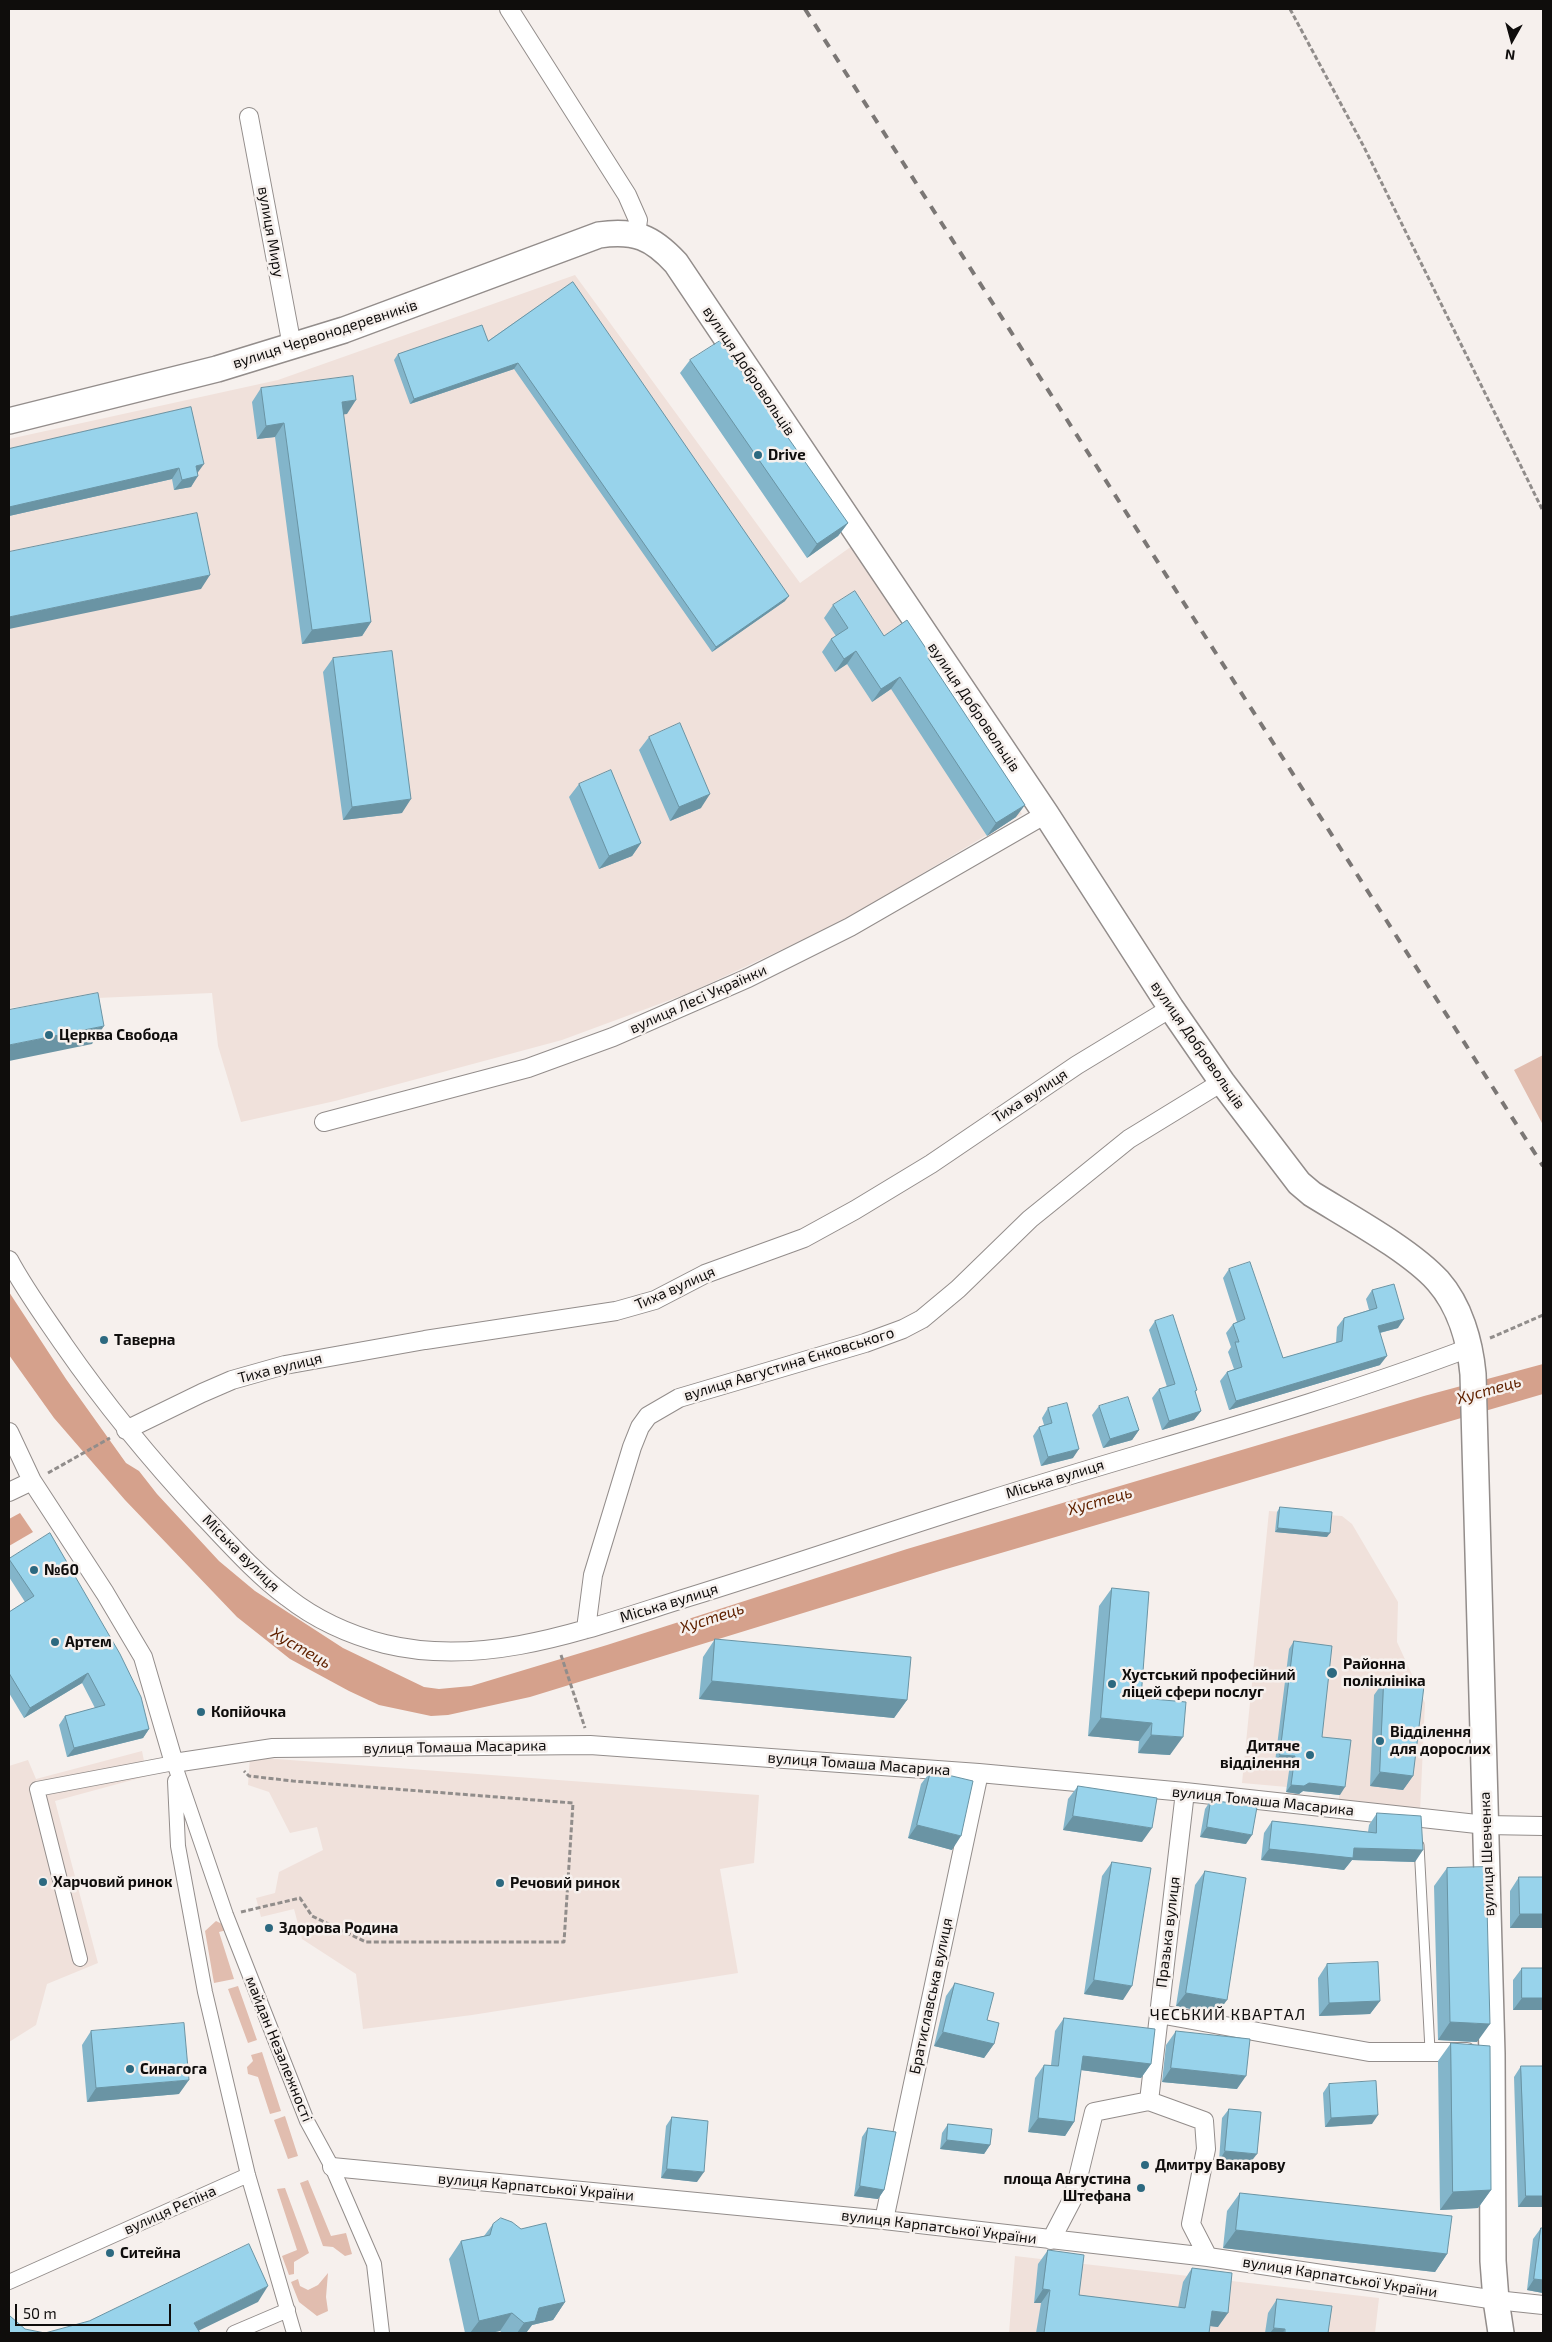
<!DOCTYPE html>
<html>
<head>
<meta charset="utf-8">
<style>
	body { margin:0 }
	#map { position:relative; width:1552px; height:2342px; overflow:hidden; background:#f6f0ed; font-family:"Exo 2",sans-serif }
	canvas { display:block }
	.frame { position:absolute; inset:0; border:10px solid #0f0d0c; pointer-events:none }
	.north { position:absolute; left:1487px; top:15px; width:50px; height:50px; -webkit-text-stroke:4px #f6f0ed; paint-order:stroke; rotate:187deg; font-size:14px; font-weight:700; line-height:20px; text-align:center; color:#0f0d0c }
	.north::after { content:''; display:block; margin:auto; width:18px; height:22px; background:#0f0d0c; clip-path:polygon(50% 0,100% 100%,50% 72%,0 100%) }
	.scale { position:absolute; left:15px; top:2304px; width:156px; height:22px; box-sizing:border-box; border:2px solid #0f0d0c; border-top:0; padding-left:6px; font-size:15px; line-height:18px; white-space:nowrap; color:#0f0d0c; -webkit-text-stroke:4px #f6f0ed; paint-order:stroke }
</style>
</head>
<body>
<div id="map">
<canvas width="1552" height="2342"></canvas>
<div class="frame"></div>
<div class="north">N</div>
<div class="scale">50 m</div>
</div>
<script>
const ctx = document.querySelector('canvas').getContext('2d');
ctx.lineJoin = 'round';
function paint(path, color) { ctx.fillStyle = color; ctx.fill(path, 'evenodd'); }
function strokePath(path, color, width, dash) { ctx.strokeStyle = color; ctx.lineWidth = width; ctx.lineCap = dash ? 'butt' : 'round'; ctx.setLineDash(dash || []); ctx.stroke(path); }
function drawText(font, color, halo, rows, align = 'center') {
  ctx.font = font + ' "Exo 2",sans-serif'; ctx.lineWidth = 5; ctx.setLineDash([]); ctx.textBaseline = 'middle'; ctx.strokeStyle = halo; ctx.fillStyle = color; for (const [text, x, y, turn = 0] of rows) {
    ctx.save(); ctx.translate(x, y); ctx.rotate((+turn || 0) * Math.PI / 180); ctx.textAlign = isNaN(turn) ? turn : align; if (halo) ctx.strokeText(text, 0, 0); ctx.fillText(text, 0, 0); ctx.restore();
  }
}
paint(new Path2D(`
	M575,275L800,583L852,546L1022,814L841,922L689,993L562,1040L335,1101L241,1122L218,1046L212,993L97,998L9,1008V439L278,380Z
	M1269,1511L1342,1516L1352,1524L1398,1602L1397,1642L1425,1703L1420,1812L1339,1801V1795L1301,1790L1299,1794L1292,1796L1288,1794L1287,1787L1242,1783Z
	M142,1751L147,1776L55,1801L98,1963L47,1984L36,2025L9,2042V1766L28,1760L36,1779Z
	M250,1757L759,1795L754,1863L720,1869L738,1973L472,2015L363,2029L356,1974L302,1939L294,1909L261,1917L256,1898L275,1893L279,1872L323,1850L317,1827L290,1833L269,1792L248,1785Z
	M1015,2256L1379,2298L1375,2333H1009Z`), '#f0e1db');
paint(new Path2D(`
	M1543,1055V1125L1514,1070Z
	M216,1921L224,1925L227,1930L219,1932L234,1979L214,1983L205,1931Z
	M238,1986L257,2040L248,2043L228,1989Z
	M262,2052L281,2111L270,2114L258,2077L248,2074L247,2067L253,2061L251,2055Z
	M285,2116L298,2156L288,2159L274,2120Z
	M308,2180L331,2236L346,2233L352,2254L345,2256L333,2247L323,2246L300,2183Z
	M285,2188L309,2253L294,2262V2274L289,2275L282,2256L297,2250L277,2189Z
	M328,2273L326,2297L328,2311L317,2316L299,2302L291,2282L298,2279L300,2286L308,2290L318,2285Z`), '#e1bdaf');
paint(new Path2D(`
	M20,1513L33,1532L9,1546V1519Z`), '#d9a48f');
paint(new Path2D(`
	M9,1292L66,1379L126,1463L139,1471L157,1494L219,1561L255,1591L343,1648L424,1687L439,1689L471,1686L607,1645L907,1549L1424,1396L1543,1364V1394L943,1570L530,1697L448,1715L431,1716L379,1705L349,1691L290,1659L237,1617L125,1500L54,1418L9,1355Z`), '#d5a18c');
const service = new Path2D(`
	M1419,1845L1430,2050`);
const pedestrian = new Path2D(`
	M174,1763L226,1915L307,2121L332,2167L374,2264L382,2333
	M175,1781L178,1846L205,1992L248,2175L294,2333
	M80,1959L37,1789L174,1763
	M9,2282L248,2175
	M234,2333L288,2310`);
const minor = new Path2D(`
	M509,9L627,195L638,220L636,233
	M249,117L292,346
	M324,1122L528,1068L613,1037L748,978L850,927L1046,814
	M9,1260C25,1290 45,1317 64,1345C107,1407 150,1459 202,1515C229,1543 255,1573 287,1597C315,1619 350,1635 385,1644C488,1669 592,1627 689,1597C789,1566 887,1532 986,1501C1147,1450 1311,1408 1469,1348
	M126,1430L202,1393L232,1380L285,1365L425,1340L616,1311L655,1300L705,1274L804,1238L855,1210L931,1164L1077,1065L1171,1008
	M9,1432L32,1481L105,1593L143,1657L174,1763L273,1748L590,1745L979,1773L1185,1792L1486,1825L1543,1826
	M9,1492L32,1481
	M586,1629L593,1575L632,1447L640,1427L648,1416L679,1398L865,1343L903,1329L922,1319L958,1289L1030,1219L1129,1139L1222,1082
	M1159,2014L1369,2052H1467
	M1149,2101L1185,1792
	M332,2167L884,2220L1208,2257L1496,2300L1543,2305
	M884,2220L979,1773
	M1051,2240L1073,2198L1094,2112L1149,2101L1204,2121L1206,2149L1191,2224L1208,2257`);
const secondary = new Path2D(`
	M9,421L217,369L344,330L599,235C635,230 652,237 676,263L1046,814L1171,1008L1222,1082L1299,1183L1312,1194C1349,1217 1410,1250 1438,1281C1460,1306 1470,1342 1473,1374L1492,2054L1493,2261L1496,2300L1501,2333`);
strokePath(service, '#938d8b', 11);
strokePath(pedestrian, '#938d8b', 16);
strokePath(minor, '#938d8b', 20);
strokePath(secondary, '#938d8b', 28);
strokePath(new Path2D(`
	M1290,9L1364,147L1543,511
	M1490,1338L1543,1315
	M48,1473L110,1438
	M561,1655L585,1728
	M241,1912L300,1898L312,1916L366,1942H564L573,1803L293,1781L249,1776L244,1771`), '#918d8b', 3, [5, 2.5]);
strokePath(service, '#fff', 9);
strokePath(pedestrian, '#fff', 14);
strokePath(minor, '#fff', 18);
strokePath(secondary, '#fff', 25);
strokePath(new Path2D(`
	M805,9L1543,1166`), '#7b7775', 4, [9, 9]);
paint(new Path2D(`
	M573,282L785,601L712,652L514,369L410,404L394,360L398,354L488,341Z
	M690,360L848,523L838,536L807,558L680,373Z
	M261,388L347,414H343L371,622L362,636L302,644L275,437L257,439L252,402Z
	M191,407L198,473L191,487L174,490L172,479L9,516V449Z
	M833,605L884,636L931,656L929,659L1016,817L987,836L891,689L872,702L847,664L835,672L822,652L831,639L836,636L824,618Z
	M333,658L402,813L343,820L323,672Z
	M649,737L701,808L670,821L639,750Z
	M579,784L641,843L632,856L599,869L569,797Z
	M1229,1269L1283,1358L1336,1343L1337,1327L1344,1318L1369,1310L1366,1299L1372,1290L1398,1328L1380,1333V1365L1229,1410L1220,1381L1227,1372L1234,1369L1228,1352L1231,1347L1226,1333L1233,1324L1237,1322L1223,1278Z
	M1155,1321L1195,1393L1201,1411L1194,1420L1162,1430L1152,1398L1159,1389L1167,1387L1149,1330Z
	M1099,1406L1139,1430L1132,1440L1103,1448L1092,1415Z
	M1048,1408L1073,1458L1041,1466L1033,1436L1039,1427L1044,1425L1042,1418Z
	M1280,1507L1327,1537L1275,1532L1277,1512Z
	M50,1533L149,1729L143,1738L67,1757L59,1725L65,1716L95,1708L82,1683L24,1718L9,1693V1612L25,1602L9,1577V1559Z
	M1112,1588L1141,1698L1170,1755L1138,1753L1139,1741L1088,1736L1099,1606Z
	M715,1639L907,1700L894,1718L699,1699L703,1657Z
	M1294,1641L1322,1737L1340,1795L1303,1791L1299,1794L1286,1792L1290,1764L1275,1762L1289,1649Z
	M1384,1681L1413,1776L1403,1790L1370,1786L1374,1695Z
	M931,1771L952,1850L908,1838L921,1784Z
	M1078,1786L1142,1842L1063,1830L1068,1799Z
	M1211,1800L1246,1844L1200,1837L1205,1809Z
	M1377,1813L1415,1862L1352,1860L1344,1870L1261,1860L1264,1833L1272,1821L1368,1832L1369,1825Z
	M1112,1862L1123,2000L1084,1994L1102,1876Z
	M1447,1868L1477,2042L1438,2040L1434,1886Z
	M1205,1871L1217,2014L1176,2006L1195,1885Z
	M1519,1877L1543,1928H1510V1891Z
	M1327,1964L1380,2001L1370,2014L1319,2016L1318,1978Z
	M1522,1968H1543V2010H1513V1980Z
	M955,1983L987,2020L994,2044L984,2058L934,2046L946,1996Z
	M1064,2018L1151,2064L1141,2078L1081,2070L1074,2122L1065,2136L1028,2132L1035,2078L1044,2065H1051L1055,2031Z
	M91,2031L179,2094L87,2102L82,2045Z
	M1176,2031L1237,2089L1162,2082L1166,2045Z
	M1451,2043L1491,2190L1478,2208L1440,2210L1438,2061Z
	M1521,2066L1543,2207H1518L1514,2077Z
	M1329,2084L1372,2124L1325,2127L1323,2093Z
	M1229,2109L1250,2163L1219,2161L1222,2118Z
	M672,2117L697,2182L661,2178L666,2126Z
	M948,2124L990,2145L984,2154L940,2149L942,2133Z
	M868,2128L884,2190L878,2199L854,2196L862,2137Z
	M1240,2193L1447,2254L1435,2272L1223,2248L1227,2211Z
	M493,2224L565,2302L553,2320L532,2325L526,2333H502L500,2331L490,2333H465L449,2259L461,2241L484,2236Z
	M1541,2228L1543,2293L1527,2290L1533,2239Z
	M1048,2250L1079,2295L1178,2308L1183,2282L1192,2268L1218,2327L1210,2326L1209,2333H1036L1041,2303H1034L1038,2264Z
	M1277,2299L1328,2333H1265L1268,2313Z`), '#83b5ca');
paint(new Path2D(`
	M518,363L514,369L410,404L414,399Z
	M356,400L347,414L332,416L342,402Z
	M284,423L275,437L257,439L266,426Z
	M204,464L196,475V466Z
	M179,468L172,479L9,516V507Z
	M198,476L191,487L174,490L182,480Z
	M848,523L838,536L807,558L817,544Z
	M210,575L201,589L9,629V617Z
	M789,596L785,601L712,652L716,647Z
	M371,622L362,636L302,644L312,630Z
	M856,651L847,664L835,672L844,659Z
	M900,677L891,689L872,702L881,689Z
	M710,794L701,808L670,821L679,807Z
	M411,799L402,813L343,820L352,807Z
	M1025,805L1016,817L987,836L996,823Z
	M641,843L632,856L599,869L609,856Z
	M104,1026L92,1044L9,1061V1045Z
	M1404,1319L1398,1328L1371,1335L1378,1326Z
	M1387,1356L1380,1365L1229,1410L1236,1401Z
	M1201,1411L1194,1420L1162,1430L1169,1421Z
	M1139,1430L1132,1440L1103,1448L1110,1439Z
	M1079,1449L1073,1458L1041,1466L1048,1457Z
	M1278,1528L1330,1533L1327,1537L1275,1532Z
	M88,1673L82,1683L24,1718L30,1708Z
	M712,1681L907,1700L894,1718L699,1699Z
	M1101,1718L1152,1723L1139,1741L1088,1736Z
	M149,1729L143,1738L67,1757L74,1748Z
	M1151,1735L1183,1737L1170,1755L1138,1753Z
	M1280,1755L1295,1756L1290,1764L1275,1762Z
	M1380,1772L1413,1776L1403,1790L1370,1786Z
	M1309,1783L1345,1787L1340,1795L1303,1791L1299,1794L1286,1792L1291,1785Z
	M1073,1816L1152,1828L1142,1842L1063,1830Z
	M917,1825L961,1836L952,1850L908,1838Z
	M1207,1827L1252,1835L1246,1844L1200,1837Z
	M1354,1848L1423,1850L1415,1862L1352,1860L1344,1870L1261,1860L1269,1849Z
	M1520,1914H1543V1928H1510Z
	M1094,1980L1132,1986L1123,2000L1084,1994Z
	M1186,1993L1227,2000L1217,2014L1176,2006Z
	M1522,1998H1543V2010H1513Z
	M1380,2001L1370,2014L1319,2016L1329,2003Z
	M1450,2022L1490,2024L1477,2042L1438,2040Z
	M943,2032L994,2044L984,2058L934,2046Z
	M1083,2056L1151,2064L1141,2078L1073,2069Z
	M1171,2068L1246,2076L1237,2089L1162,2082Z
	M189,2080L179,2094L87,2102L96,2088Z
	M1378,2115L1372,2124L1325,2127L1331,2118Z
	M1038,2118L1074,2122L1065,2136L1028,2132Z
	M947,2140L990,2145L984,2154L940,2149Z
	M1225,2151L1257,2154L1250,2163L1219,2161Z
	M667,2169L704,2172L697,2182L661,2178Z
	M860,2186L884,2190L878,2199L854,2196Z
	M1491,2190L1478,2208L1440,2210L1453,2192Z
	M1526,2196H1543V2207H1518Z
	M1236,2230L1447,2254L1435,2272L1223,2248Z
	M1534,2279L1543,2280V2293L1527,2290Z
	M268,2286L258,2302L194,2333V2323Z
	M1043,2289L1050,2290L1041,2303H1034Z
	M565,2302L553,2320L532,2325L526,2333H517L524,2323L539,2308Z
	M1212,2311L1228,2313L1218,2327L1202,2325Z
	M512,2313L500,2331L490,2333H470L479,2321Z
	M1274,2328L1285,2329L1283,2333H1270Z`), '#6a94a4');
const building = new Path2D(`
	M573,282L789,596L716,647L518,363L414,399L398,354L482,325L488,341Z
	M720,341L848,523L817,544L690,360Z
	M353,376L356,400L342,402L371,622L312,630L284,423L266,426L261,388Z
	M191,407L204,464L196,466L198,476L182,480L179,468L9,507V449Z
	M197,513L210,575L9,617V552Z
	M855,591L884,636L907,620L931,656L928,658L1025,805L996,823L900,677L881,689L856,651L844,659L831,639L848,628L833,605Z
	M392,651L411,799L352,807L333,658Z
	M680,723L710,794L679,807L649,737Z
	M611,770L641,843L609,856L579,784Z
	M98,993L104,1026L9,1045V1010Z
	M1250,1262L1283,1358L1342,1341L1344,1318L1377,1308L1372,1290L1394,1284L1404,1319L1378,1326L1387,1356L1236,1401L1227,1372L1242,1367L1235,1342H1239L1233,1324L1245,1319L1229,1269Z
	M1173,1315L1197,1390L1195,1391L1201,1411L1169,1421L1159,1389L1175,1384L1155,1321Z
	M1128,1397L1139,1430L1110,1439L1099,1406Z
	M1067,1403L1079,1449L1048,1457L1039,1427L1052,1423L1048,1408Z
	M1280,1507L1332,1512L1330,1533L1278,1528Z
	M50,1533L120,1654L141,1697L149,1729L74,1748L65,1716L105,1705L88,1673L30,1708L9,1673V1612L34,1596L9,1559Z
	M1112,1588L1149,1592L1141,1698L1186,1702L1183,1737L1151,1735L1152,1723L1101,1718Z
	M715,1639L911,1657L907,1700L712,1681Z
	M1294,1641L1332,1646L1322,1737L1351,1740L1345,1787L1309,1783L1304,1786L1291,1785L1295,1756L1280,1755Z
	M1384,1681L1424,1686L1413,1776L1380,1772Z
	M931,1771L973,1781L961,1836L917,1825Z
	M1078,1786L1157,1798L1152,1828L1073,1816Z
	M1211,1800L1257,1807L1252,1835L1207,1827Z
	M1377,1813L1421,1816L1423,1850L1354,1848L1353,1858L1269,1849L1272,1821L1376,1833Z
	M1112,1862L1151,1868L1132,1986L1094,1980Z
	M1486,1867L1490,2024L1450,2022L1447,1868Z
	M1205,1871L1246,1878L1227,2000L1186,1993Z
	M1519,1877H1543V1914H1520Z
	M1378,1962L1380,2001L1329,2003L1327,1964Z
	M1522,1968H1543V1998H1522Z
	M955,1983L994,1993L987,2020L999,2023L994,2044L943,2032Z
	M1064,2018L1155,2029L1151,2064L1083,2056L1074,2122L1038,2118L1044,2065L1058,2066Z
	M184,2023L189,2080L96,2088L91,2031Z
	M1176,2031L1250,2039L1246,2076L1171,2068Z
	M1451,2043L1490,2046L1491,2190L1453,2192Z
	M1521,2066H1543V2196H1526Z
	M1376,2081L1378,2115L1331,2118L1329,2084Z
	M1229,2109L1261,2112L1257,2154L1225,2151Z
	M672,2117L708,2121L704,2172L667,2169Z
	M948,2124L992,2129L990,2145L947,2140Z
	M868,2128L896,2132L884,2190L860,2186Z
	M1240,2193L1452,2216L1447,2254L1236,2230Z
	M501,2218L512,2222L521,2229L546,2223L565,2302L539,2308L535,2321L524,2323L512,2313L479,2321L461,2241L490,2235L493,2224Z
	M1541,2228H1543V2280L1534,2279Z
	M249,2244L268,2286L194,2323L200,2333H9V2317L10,2316L25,2329L45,2333L89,2321Z
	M1048,2250L1084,2255L1079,2295L1185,2308L1192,2268L1232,2273L1228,2313L1212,2311L1209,2333H1044L1050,2290L1043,2289Z
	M1277,2299L1332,2306L1328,2333H1285V2329L1274,2328Z`);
paint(building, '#98d3eb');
strokePath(building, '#6a94a4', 1);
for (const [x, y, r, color] of [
	[758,455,5,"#2c6980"],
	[49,1035,5,"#2c6980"],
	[104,1340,5,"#2c6980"],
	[34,1570,5,"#2c6980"],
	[55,1642,5,"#2c6980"],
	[1332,1673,6,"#2c6980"],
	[1112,1684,5,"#2c6980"],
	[201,1712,5,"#2c6980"],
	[1380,1741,5,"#2c6980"],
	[1310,1755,5,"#2c6980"],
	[43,1882,5,"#2c6980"],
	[500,1883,5,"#2c6980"],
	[269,1928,5,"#2c6980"],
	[130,2069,5,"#2c6980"],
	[1145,2165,5,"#2c6980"],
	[1141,2188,5,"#2c6980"],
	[110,2253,5,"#2c6980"]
]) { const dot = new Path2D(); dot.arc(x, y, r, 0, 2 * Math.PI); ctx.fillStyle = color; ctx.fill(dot); strokePath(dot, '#f6f0ed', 2); }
drawText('15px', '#0f0d0c', '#f6f0ed', [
	["вулиця Миру",271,232,80],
	["вулиця Червонодеревників",325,334,-18],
	["вулиця Добровольців",749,371,56],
	["вулиця Добровольців",974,707,56],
	["вулиця Лесі Українки",698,999,-24],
	["вулиця Добровольців",1198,1045,55],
	["Тиха вулиця",1030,1096,-33],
	["Тиха вулиця",675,1288,-24],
	["вулиця Августина Єнковського",789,1364,-17],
	["Тиха вулиця",280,1368,-14],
	["Міська вулиця",1055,1479,-17],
	["Міська вулиця",241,1553,45],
	["Міська вулиця",669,1603,-17],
	["вулиця Томаша Масарика",455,1747,-1],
	["вулиця Томаша Масарика",859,1764,4],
	["вулиця Томаша Масарика",1263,1801,6],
	["вулиця Шевченка",1487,1854,-92],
	["Празька вулиця",1168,1932,-83],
	["Братиславська вулиця",931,1996,-78],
	["майдан Незалежності",279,2049,68],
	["вулиця Карпатської України",536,2187,5],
	["вулиця Рєпіна",170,2210,-24],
	["вулиця Карпатської України",939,2227,7],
	["вулиця Карпатської України",1340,2277,9]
]);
drawText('bold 15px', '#0f0d0c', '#f6f0ed', [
	["Drive",768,455],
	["Церква Свобода",59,1035],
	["Таверна",114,1340],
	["№60",44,1570],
	["Артем",65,1642],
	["Районна",1343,1664],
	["поліклініка",1343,1681],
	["Хустський професійний",1122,1675],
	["ліцей сфери послуг",1122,1692],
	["Копійочка",211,1712],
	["Відділення",1390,1732],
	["для дорослих",1390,1749],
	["Дитяче",1300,1746,"right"],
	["відділення",1300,1763,"right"],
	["Харчовий ринок",53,1882],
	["Речовий ринок",510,1883],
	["Здорова Родина",279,1928],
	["Синагога",140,2069],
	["Дмитру Вакарову",1155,2165],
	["площа Августина",1131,2179,"right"],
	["Штефана",1131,2196,"right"],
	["Ситейна",120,2253]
], 'left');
drawText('italic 16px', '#602201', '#f6f0ed', [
	["Хустець",1489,1390,-16],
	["Хустець",1100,1501,-16],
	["Хустець",712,1618,-18],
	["Хустець",301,1648,30]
]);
ctx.letterSpacing = '1px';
drawText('16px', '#0f0d0c', '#f6f0ed', [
	["ЧЕСЬКИЙ КВАРТАЛ",1228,2015]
]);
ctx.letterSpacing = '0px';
</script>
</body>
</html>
